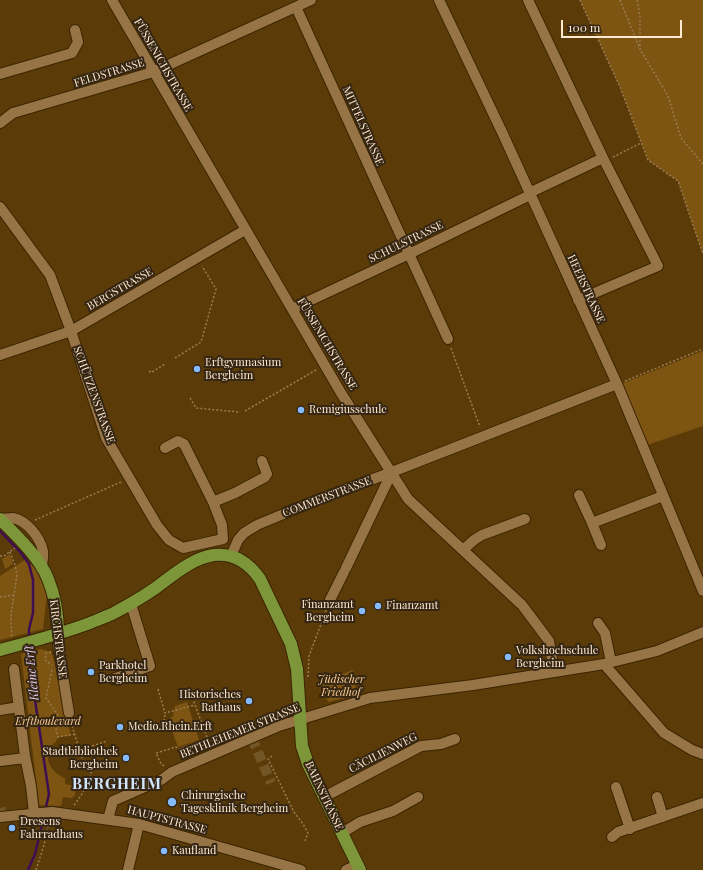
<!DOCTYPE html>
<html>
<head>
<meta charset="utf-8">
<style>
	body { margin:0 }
	#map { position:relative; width:703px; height:870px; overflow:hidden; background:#5b3c08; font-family:"Playfair Display",serif }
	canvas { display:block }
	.scale { position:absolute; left:561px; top:20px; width:121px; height:18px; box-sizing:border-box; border:2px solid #feead2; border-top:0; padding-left:5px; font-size:12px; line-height:14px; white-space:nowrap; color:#feead2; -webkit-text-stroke:3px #352613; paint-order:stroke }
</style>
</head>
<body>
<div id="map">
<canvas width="703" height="870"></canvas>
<div class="scale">100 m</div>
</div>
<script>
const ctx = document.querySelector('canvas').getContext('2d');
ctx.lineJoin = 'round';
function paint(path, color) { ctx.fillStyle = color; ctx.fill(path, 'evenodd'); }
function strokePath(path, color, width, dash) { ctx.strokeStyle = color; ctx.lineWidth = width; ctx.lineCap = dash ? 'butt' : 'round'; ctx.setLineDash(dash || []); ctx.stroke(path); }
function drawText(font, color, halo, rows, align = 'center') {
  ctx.font = font + ' "Playfair Display",serif'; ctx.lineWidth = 4; ctx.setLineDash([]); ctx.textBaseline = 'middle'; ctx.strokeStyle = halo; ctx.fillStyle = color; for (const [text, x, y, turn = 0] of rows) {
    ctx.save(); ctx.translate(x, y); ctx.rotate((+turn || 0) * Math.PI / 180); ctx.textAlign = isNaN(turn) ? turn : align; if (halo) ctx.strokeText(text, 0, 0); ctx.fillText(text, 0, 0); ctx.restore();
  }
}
paint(new Path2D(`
	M580,0H703V254L678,181L648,160L620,87Z
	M703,351V426L647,445L621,384Z
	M10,554L13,564L5,569L2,559Z
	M26,559L36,569L47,593L43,629L0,640V576Z
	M40,649L51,652C62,677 64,709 71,736C68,736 61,736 58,738C57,739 56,742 54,743C41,756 51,773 65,778V784L76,786L75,795L72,798L63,797L61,806L39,805L21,654Z
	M353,670L357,695L328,702L320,682Z
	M187,702L199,740L178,747L168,720L173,716L175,706Z`), '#7d5411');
strokePath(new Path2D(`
	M0,531L21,553L29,564L33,580V613L29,629V639
	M28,646V653L49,794L45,811
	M28,870L35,854L44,816`), '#3e0e52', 2.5);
strokePath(new Path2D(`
	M252,738L271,783
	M0,808L2,816`), '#735626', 10, [10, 5]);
const minor = new Path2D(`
	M112,0L341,393L408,499L522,605L549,641L554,671
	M439,0L502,132L617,384L703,591
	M528,0L603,158L529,193
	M296,7L448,339
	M0,74L72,53L78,42L75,30
	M0,123L13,113L153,72L311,0
	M0,207L50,275L71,331L106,438L157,525L169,540L183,548L223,539L222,525L213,502L184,444L178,441L165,448
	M578,300L658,266L603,158
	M292,309L409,254L530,195
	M0,355L71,331L245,230
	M579,495L592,523L663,496
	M213,502L235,493L265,477L267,474L262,461
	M0,519C4,519 9,518 13,518C27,521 40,537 43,551C44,556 42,562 42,567
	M592,523L601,545
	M463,550L474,540L482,535L525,519
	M231,556L238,540L244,533L257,525L317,500L392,472L617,384
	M346,568L392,472
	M330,600L344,572
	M598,623L605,633L611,662
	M58,634V645L69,713
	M604,664L664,733L692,750L703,754
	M14,669L25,756L31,786L34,813
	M113,679L150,666L131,604
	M0,710L19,707
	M0,761L25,758
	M616,787L630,829
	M324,797L421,746L441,744L455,739
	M657,797L663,817
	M0,817L52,812L139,824L301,870
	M108,819L113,801L161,780L172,772L279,726L370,698L473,685L604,664L657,651L703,632
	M342,833L360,822L393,811L418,797
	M612,837L618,832L703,803
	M128,870L139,824
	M346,870L357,865`);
const major = new Path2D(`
	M0,519C16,535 40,558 48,579C55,596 58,616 58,634
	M0,650C30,642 61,634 90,623C97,620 105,617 112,614C127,606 141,598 154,589C172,576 192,558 214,555C234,553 249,563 260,579L291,644L297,669L302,746L308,764L360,870`);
strokePath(minor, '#3b2400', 12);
strokePath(major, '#3b2400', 14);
strokePath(new Path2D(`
	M580,0L620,87L648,160L678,181L703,254
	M620,0L639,47
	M637,0L640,16V49L668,96L681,138L703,164
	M613,157L641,143
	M451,348L480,427
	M175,358L201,342L216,289L202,266
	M149,372L151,371L152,372L165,364
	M625,381L703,349
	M190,398L196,408L239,412
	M245,411L316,370
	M35,520L121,482
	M10,552L15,565L17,575L11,615V624L12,637
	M0,556H4L15,548
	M0,597L14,595
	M51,652L46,653L45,660L52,665
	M52,670L46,698L60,718L56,730L58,737L75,734
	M308,677L309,656L327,608
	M158,689L165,713L195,705
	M191,694L210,745
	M164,721L165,713
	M71,722L81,756L91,774
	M272,756L268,759L294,812L303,824L308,833L305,841
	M164,766L161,764L156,753L176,747L179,749L208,739
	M74,805C89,786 95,770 92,746L107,741
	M36,870L44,845L49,822`), '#987d54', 1.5, [2, 2]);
strokePath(minor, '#977446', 10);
strokePath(major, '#7d9639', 12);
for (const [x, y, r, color] of [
	[197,369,4,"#86bbfb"],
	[301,410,4,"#86bbfb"],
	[378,606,4,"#86bbfb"],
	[362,611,4,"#86bbfb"],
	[508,657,4,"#86bbfb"],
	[91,672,4,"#86bbfb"],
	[249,701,4,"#86bbfb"],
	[120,727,4,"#86bbfb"],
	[126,758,4,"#86bbfb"],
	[172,802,5,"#86bbfb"],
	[12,828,4,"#86bbfb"],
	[164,851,4,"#86bbfb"]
]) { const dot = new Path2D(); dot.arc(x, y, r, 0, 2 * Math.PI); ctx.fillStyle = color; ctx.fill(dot); strokePath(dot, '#352613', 1.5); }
drawText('11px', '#feead2', '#352613', [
	["FÜSSENICHSTRASSE",163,65,60],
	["FELDSTRASSE",109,73,-17],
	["MITTELSTRASSE",363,126,66],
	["SCHULSTRASSE",406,242,-26],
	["BERGSTRASSE",120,289,-30],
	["HEERSTRASSE",586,289,65],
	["FÜSSENICHSTRASSE",327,344,59],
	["SCHÜTZENSTRASSE",94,395,70],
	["COMMERSTRASSE",327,497,-21],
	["KIRCHSTRASSE",58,639,83],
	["BETHLEHEMER STRASSE",240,731,-22],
	["CÄCILIENWEG",383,753,-27],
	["BAHNSTRASSE",324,796,65],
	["HAUPTSTRASSE",167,820,15]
]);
drawText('11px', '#feead2', '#352613', [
	["Erftgymnasium",205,363],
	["Bergheim",205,376],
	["Remigiusschule",309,410],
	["Finanzamt",354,605,"right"],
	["Bergheim",354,618,"right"],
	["Finanzamt",386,606],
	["Volkshochschule",516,651],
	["Bergheim",516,664],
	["Parkhotel",99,666],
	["Bergheim",99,679],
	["Historisches",241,695,"right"],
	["Rathaus",241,708,"right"],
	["Medio.Rhein.Erft",128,727],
	["Stadtbibliothek",118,752,"right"],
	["Bergheim",118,765,"right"],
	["Chirurgische",181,796],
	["Tagesklinik Bergheim",181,809],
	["Dresens",20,822],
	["Fahrradhaus",20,835],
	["Kaufland",172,851]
], 'left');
drawText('italic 11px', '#fbce94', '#352613', [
	["Jüdischer",341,680],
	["Friedhof",341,693],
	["Erftboulevard",48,722]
]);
drawText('italic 12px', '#e4cbf2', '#352613', [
	["Kleine Erft",32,673,-96]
]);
ctx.letterSpacing = '1px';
drawText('bold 15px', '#d2e6ff', '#352613', [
	["BERGHEIM",117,784]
]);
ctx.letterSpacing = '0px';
</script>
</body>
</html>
